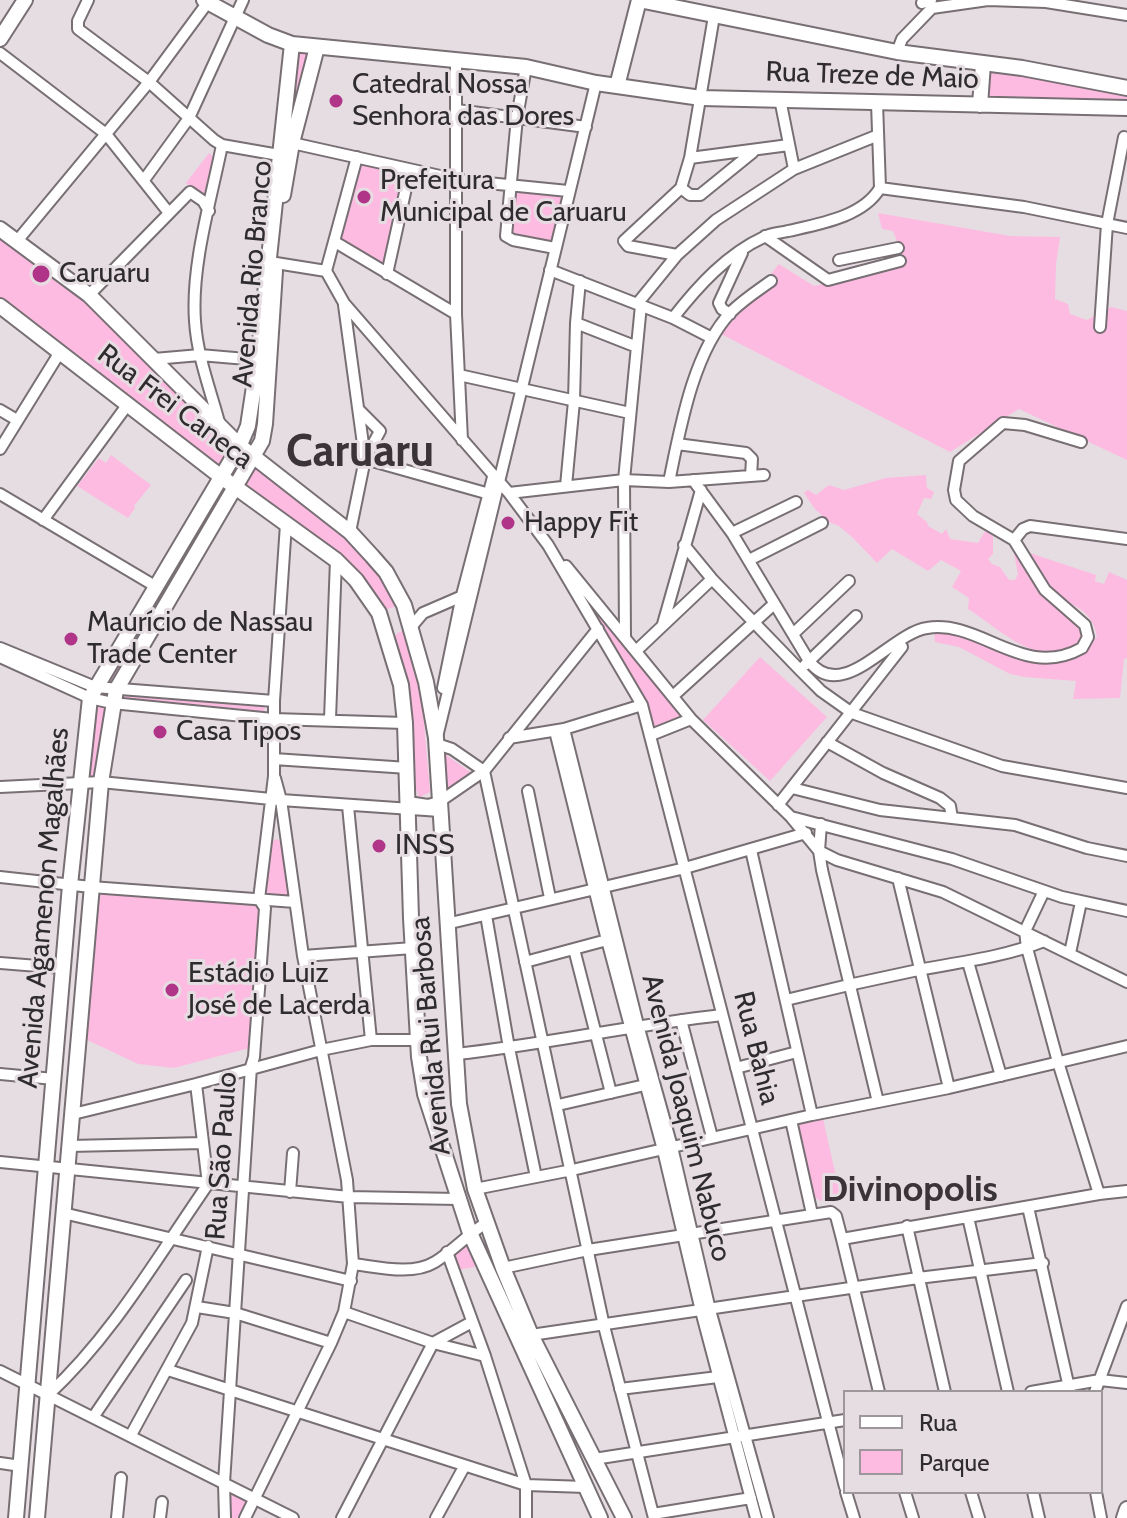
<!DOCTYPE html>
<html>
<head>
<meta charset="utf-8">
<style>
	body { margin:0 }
	#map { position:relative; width:1127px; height:1518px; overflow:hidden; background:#e6dde2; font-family:Cabin,sans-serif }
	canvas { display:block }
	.legend { position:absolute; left:843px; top:1390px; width:260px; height:104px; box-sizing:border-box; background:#e6dde2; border:2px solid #9d969a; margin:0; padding:10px 14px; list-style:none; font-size:24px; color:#2f2c2e }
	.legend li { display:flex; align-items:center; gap:16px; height:40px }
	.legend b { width:40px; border:2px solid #9d969a }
</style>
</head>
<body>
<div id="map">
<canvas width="1127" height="1518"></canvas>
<ul class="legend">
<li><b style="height:10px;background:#fff"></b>Rua</li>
<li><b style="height:22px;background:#fdbbe1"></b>Parque</li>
</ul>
</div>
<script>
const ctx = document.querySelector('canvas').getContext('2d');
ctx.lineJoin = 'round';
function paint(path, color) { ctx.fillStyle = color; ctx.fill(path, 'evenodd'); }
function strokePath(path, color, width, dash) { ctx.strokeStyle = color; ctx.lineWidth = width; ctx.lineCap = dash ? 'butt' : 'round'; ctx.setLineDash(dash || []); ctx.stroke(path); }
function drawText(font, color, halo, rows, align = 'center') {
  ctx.font = font + ' Cabin,sans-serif'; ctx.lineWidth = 6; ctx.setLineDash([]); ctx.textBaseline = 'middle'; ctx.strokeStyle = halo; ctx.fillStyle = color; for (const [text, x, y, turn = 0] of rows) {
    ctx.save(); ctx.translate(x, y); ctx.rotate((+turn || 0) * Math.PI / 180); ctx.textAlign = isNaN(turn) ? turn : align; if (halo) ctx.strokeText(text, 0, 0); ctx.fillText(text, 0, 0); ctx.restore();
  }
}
paint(new Path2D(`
	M294,52L312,55L291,139L289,106Z
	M981,65L1127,89V105L978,103Z
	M209,153L216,159L208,201L186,183Z
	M358,162L405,172L385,271L339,242Z
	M517,187L565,193L553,245L509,237Z
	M878,213L1010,236L1060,237L1056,264L1055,299L1068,304L1070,314L1087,320L1111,307L1127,311V460L1019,409L950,452L721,334L779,264L814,286L906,265L893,231L882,229Z
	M0,230L79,288L237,445L220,475L0,305Z
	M111,455L151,485L134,506L135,508L128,518L77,486L99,458L106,463Z
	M255,465L326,517L378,566L397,600L394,607L388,609L382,606L240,486Z
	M926,475L927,488L934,492L931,499L924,498L917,514L927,522L928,526L942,534L946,529L950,539L978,543L987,528L993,537V554L988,559L992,564L1000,567L1009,580H1015L1018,574L1012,543L1055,606L1081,625L1083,638C1042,675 1003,631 968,609L969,598L952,587L961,571L941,560L928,571L892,549L877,563L853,538L839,526L829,522L815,509L804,493L808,490L816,495L829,485L844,490L886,478Z
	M221,483L230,488L113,687L100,686Z
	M1030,553L1096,575L1095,581L1104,584L1109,572L1127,580V658L1124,659L1120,698L1073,699L1076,681L1024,677L1010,674L959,647L935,642L934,631C943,632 951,632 959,635C1002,648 1066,689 1097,636C1091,607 1074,610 1055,591C1045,580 1038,566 1030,553Z
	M571,579L683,713L681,717L653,728Z
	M406,629L421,689L430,792L419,798L415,785L410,720L396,640V634Z
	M760,657L827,717L770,781L703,720Z
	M118,692L265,703L264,714L114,701Z
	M94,701L107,707L97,778L85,776Z
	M442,752L473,774L448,791Z
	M277,839L285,845L289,896L261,893L268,843Z
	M97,892L261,905L253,1047L174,1068L138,1064L83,1038Z
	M822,1114L841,1199L821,1201L812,1196L795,1125L797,1119Z
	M465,1237L475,1267L457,1270L451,1254Z
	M228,1489L247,1501L239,1518H221Z`), '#fdbbe1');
const minor = new Path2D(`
	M88,0L78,21V29L149,82L214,140L222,145L279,155L292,143L458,180L568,191
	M922,3L931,0
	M897,52L902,39L932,8L988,0L1046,2L1127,15
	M0,53L106,134L169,213
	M456,60V314L462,440
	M526,67L517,117L506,236L513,240L555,248
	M780,99L794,169
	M877,103L880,188
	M457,110L586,127
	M690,158L789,145
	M144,180L189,118L243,0
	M681,188L690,195H700L753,152
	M880,188L1024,207L1127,228
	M765,236L828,280L900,261
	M17,241L149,82L208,2
	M335,242L456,314
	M677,255L628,246L624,241L681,188L690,158L714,16
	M839,260L898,248
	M276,263L326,271L344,303L509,493L548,545L642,705L845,1487
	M550,270L673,318L712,338
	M326,271L357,157
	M387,274L410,170
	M89,295L190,192L203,201L209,211
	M637,304L677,255L716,220L794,169L876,136
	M344,305L365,459L350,532
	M730,314L722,309L719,303L742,253
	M673,318C698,286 727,254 764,237C771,233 781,233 788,231C819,224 863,217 880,188
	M576,323L637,347
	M1100,327L1107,224L1124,137
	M154,359L200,355L258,360
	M459,375L630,413
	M0,410L17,420
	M359,410L380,431L365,459L493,495
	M219,422C210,389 197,355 195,321C191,265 211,200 222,145
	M677,444L746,453L752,459L751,476
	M0,449L60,352
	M693,480L732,533L809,661C842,705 891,633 927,628C981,619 1023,681 1082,648L1088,637L1085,625L1045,590L1014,540L973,516L956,500L954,490L959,461L1003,423L1025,425L1081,442
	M669,482C680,429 693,352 731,312C743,300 757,291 771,281
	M566,486L574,401L576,323L580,281
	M509,493L624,480L669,482L764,475
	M0,494L155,586
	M43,520L128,404
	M732,533L796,502
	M1014,540L1023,529L1030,526L1127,539
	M684,545L712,579L800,670L821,691L852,713L1002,766L1127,788
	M749,560L822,523
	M566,566L691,719L791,817L819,851L837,860L943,892L1127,982
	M663,624L701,490
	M412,626L423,613L467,594
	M793,634L849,581
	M625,637L624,480L641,305
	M0,648L95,687L274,701
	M636,651L712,579
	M0,657L90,698L112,703L273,719L405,723
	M805,665L856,616
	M443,688L462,595L493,477
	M673,696L774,604
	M330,719L336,560
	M564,729L638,1025L672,1147L710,1310L768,1518
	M555,731L607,940L663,1150L701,1311L756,1518
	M651,735L691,719
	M437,737L596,83
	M509,738L564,729L642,705
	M827,742L883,773L940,798L950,806L952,818
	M437,744L452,749L484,771
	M274,759L408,768
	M484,771L604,1326L654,1518
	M0,787L101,782L281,800L440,811
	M792,788L880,810L1015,825L1087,848L1127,856
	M528,791L550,898
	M408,802L428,805L439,802L484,771L598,629
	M778,805L902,647
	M348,806L371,1040
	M791,817L952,859L1062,897L1127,911
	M821,824L819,851L822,870L878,1102
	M751,850L812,1115
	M0,877L91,887L295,902
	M898,878L949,1088
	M1044,891L1025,931L1027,948L1058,1062L1099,1194
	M486,915L509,1048L536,1177
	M446,924L685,868L806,833
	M574,949L611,1093
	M1070,953L1081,902
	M303,956L413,948
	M525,962L607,940
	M968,962L1001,1076
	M0,963L63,968
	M786,1000C830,989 874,979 918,970C961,962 1004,957 1044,941
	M681,1020L712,1137
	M457,1054C546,1044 633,1025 722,1015
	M736,1068L797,1052
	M0,1074L54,1079
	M558,1105L645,1085
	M73,1114L196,1084L321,1050L371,1040H417
	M791,1120L812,1214
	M69,1146L203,1143
	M0,1162L349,1197L458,1199
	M475,1189L572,1170L812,1115L949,1088L1127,1046
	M290,1192L293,1153
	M1028,1207L1070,1392
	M63,1213L351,1281
	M968,1217L1008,1392
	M907,1226L945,1392
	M842,1239L1099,1194L1127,1191
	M447,1252L485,1356L526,1485V1518
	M353,1264C378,1267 412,1276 435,1262C453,1251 468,1234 486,1223
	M503,1268L588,1250L831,1212L836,1216L842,1239L879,1392
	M197,1307L235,1313L331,1343
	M344,1312L433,1343L485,1356
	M531,1335L918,1278L1043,1263
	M168,1370L526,1485L586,1487
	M0,1371L293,1518
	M620,1389L718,1377
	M1031,1392L1100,1380L1127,1383
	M1095,1392L1127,1306
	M48,1395C113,1335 158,1256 208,1184L196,1084
	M94,1416L186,1280
	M131,1435L192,1323L208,1246
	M594,1459L845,1420
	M0,1463L21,1466
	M846,1492L854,1518
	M905,1492L913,1518
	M971,1492L979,1518
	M1033,1492L1039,1518
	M1096,1492L1101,1518
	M653,1514L751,1498
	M117,1518L121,1478
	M160,1518L162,1502
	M225,1518L224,1483L251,1067L254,1057L265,908L259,899L274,776V701L286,524
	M245,1518L331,1343L344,1312L353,1264L347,1180L303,956L281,800L275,778
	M342,1518L433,1343L472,1322
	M436,1518L464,1467`);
const major = new Path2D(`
	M204,0L268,35L292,44L526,67L596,83L701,98L1127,108
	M639,0L897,52L1022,68L1127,88
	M0,39L25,0
	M617,86L639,0
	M980,105L983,64
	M283,195L292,143L317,47
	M0,229L89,295L240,446L350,532L372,556L386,572L404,605L426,682L436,738L459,1104L475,1189L503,1268L531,1335L624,1518
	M0,306L220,476L336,560L356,580L379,613L401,685L405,723L411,918L419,1057L425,1094L470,1233L600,1518
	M16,1518L70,885L90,698L239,447L248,426L258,360L292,44
	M37,1518L101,782L116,690L262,441L265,424L275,271
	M1124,1518L1127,1509`);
strokePath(minor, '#776f73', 14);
strokePath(major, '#776f73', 18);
strokePath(minor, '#fff', 10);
strokePath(major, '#fff', 14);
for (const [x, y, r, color] of [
	[336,101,8,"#b03588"],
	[364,197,8,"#b03588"],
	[41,274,10,"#b03588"],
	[508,523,8,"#b03588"],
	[71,639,8,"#b03588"],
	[160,732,8,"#b03588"],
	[379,846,8,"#b03588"],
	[172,990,8,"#b03588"]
]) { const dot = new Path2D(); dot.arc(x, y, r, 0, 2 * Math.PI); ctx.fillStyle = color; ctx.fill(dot); strokePath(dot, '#e6dde2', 3); }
drawText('28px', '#2f2c2e', '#e6dde2', [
	["Rua Treze de Maio",872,76,2],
	["Avenida Rio Branco",253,274,-85],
	["Rua Frei Caneca",175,407,37],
	["Avenida Agamenon Magalhães",44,908,-85],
	["Avenida Rui Barbosa",431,1036,-95],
	["Rua Bahia",756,1048,76],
	["Avenida Joaquim Nabuco",686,1118,76],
	["Rua São Paulo",222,1156,-86]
]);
drawText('28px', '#2f2c2e', '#e6dde2', [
	["Catedral Nossa",352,85],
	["Senhora das Dores",352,117],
	["Prefeitura",380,181],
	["Municipal de Caruaru",380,213],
	["Caruaru",59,274],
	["Happy Fit",524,523],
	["Maurício de Nassau",87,623],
	["Trade Center",87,655],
	["Casa Tipos",176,732],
	["INSS",395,846],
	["Estádio Luiz",188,974],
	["José de Lacerda",188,1006]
], 'left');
drawText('bold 36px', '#3a3337', '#e6dde2', [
	["Divinopolis",910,1190]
]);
drawText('bold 44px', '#3a3337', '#e6dde2', [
	["Caruaru",360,453]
]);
</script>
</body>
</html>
